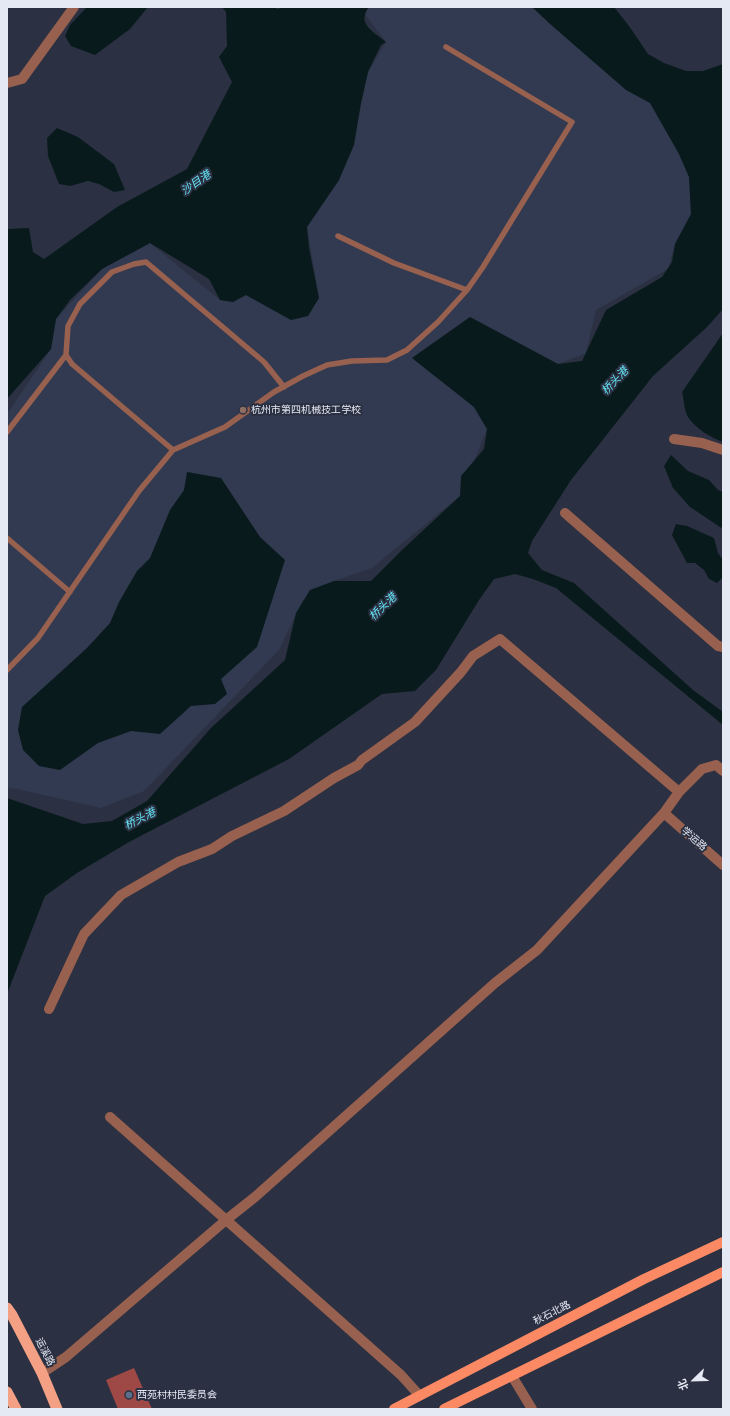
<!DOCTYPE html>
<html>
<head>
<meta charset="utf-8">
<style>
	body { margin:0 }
	#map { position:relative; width:730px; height:1416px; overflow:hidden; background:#2b3142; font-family:Inter,"Noto Sans SC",sans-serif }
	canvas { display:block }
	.frame { position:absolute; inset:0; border:8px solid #e5e9f4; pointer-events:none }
	.north { position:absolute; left:674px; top:1360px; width:40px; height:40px; -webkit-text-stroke:3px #2b3142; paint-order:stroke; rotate:247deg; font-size:11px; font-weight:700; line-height:16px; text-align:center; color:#e5e9f4 }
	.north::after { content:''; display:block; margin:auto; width:14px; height:18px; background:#e5e9f4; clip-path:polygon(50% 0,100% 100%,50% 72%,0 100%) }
</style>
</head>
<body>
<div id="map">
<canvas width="730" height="1416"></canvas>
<div class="frame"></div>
<div class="north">北</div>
</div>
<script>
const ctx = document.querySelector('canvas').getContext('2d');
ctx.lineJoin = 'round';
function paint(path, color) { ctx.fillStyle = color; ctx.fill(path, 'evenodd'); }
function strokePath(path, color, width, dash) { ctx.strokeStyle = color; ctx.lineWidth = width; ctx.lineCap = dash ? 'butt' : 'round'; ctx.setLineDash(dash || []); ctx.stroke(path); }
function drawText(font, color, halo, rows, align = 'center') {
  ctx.font = font + ' Inter,"Noto Sans SC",sans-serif'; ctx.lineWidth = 4; ctx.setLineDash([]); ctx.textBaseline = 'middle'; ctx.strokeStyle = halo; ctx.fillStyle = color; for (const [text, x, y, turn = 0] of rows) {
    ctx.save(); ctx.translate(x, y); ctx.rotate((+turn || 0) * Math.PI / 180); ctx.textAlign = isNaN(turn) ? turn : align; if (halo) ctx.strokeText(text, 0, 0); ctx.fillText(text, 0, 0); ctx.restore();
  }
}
paint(new Path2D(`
	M369,7H533L650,103L679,154L689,177L691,214L675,244L668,269L596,310L586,353L558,364L470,317L412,358L474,407L487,429L460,496L372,568L334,581L303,600L279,650L144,791L101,808L17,789L7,788V414L51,349L56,319L102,269L150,243L220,300L233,302L246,295L291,320L319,298L307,227L339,180L359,114L368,72L386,42L364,13Z`), '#313a50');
paint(new Path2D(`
	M87,7H148L130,29L95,55L71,46L65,36L70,25Z
	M222,7H275L277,9L285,7H369C356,24 374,32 386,42L381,45L368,72L361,103L354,145L339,180L307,227L309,248L319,298L308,316L291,320L246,295L233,302L220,300L209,279L150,243L102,269L70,300L56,319L51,349L7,399V229L29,228L33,252L44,259L117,207L187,169L232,82L219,57L227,46L226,12Z
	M532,7H614L629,26L648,54L664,63L686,71H703L723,64V309L707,327L653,376L571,480L532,541L528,553L542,570L574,583L693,690L723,712V725L556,588L533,579L515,574L494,579L479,600L436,670L415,691L382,694L289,759L129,842L77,873L45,896L7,994V798L83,824L112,821L147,801L211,728L285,660L296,613L310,590L334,581H371L402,550L460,496L461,476L484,449L487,429L474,407L412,358L470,317L558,364L582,361L606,310L662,277L672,262L675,244L691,214L689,177L679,154L650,103L626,90L550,24Z
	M57,128L78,137L114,164L125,190L114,192L99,184L88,181L70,186L59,184L48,156L47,138Z
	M723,333V442C710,437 696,429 688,417C684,411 684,399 682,392Z
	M671,455L688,471L709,480L718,490L723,492V529L690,507L673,488L664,466Z
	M187,472L221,478L260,537L285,560L257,647L221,679L227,694L215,704L191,706L160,734L131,731L98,743L60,770L39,766L23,750L18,730L22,707L87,648L110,623L119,602L137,571L150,558L170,510L184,490Z
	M676,524L687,526L714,538L718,553L723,560V577L717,583L709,579L704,570L695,563H687L672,535Z`), '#091a1c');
paint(new Path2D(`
	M134,1368L152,1409H118L106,1380Z`), '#9f4947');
strokePath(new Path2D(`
	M446,47L572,122L483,267L467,290
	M7,432L66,355
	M173,450L72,364L66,355L68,326L80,304L112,272L134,264L146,262L264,362L284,387
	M7,538L70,592
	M7,670L38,638L139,491L173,450L225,427L274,392L303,376L327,365L352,361L387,360L407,350L438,322L467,290L394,263L338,236`), '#98604e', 5.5);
strokePath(new Path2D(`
	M7,83L22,79L74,7
	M674,439L702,443L723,450
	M565,513L718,646L723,647
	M664,813L723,865
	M49,1009L84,934L121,895L178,862L212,849L232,836L284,811L334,778L358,765L362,760L415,722L461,672L473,656L500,639L679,792
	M110,1117L401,1375L419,1395
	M42,1373L66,1357L226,1220L255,1197L495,983L537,950L664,813L679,792L702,769L716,765L723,771
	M512,1376L532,1409`), '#98604e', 10);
strokePath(new Path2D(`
	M394,1409L644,1279L723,1242
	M444,1409L723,1272`), '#fb8964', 10);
strokePath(new Path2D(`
	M7,1308L12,1315L42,1373L57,1409
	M7,1392L16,1409`), '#f4a084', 11);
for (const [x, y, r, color] of [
	[243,410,4,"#8d6e63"],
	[129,1395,4,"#5c6f8a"]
]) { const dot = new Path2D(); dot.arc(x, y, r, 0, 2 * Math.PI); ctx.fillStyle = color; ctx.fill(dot); strokePath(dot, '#2b3142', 1.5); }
drawText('10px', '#e5e9f4', '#2b3142', [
	["杭州市第四机械技工学校",251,410],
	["西苑村村民委员会",137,1395]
], 'left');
drawText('10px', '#e5e9f4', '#2b3142', [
	["学运路",694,839,41],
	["秋石北路",552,1313,-27],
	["运溪路",45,1352,63]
]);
drawText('italic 11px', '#63e5f6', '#2b3142', [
	["沙目港",196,183,-35],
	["桥头港",615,381,-46],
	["桥头港",383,607,-44],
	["桥头港",140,819,-27]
]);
</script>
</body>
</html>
